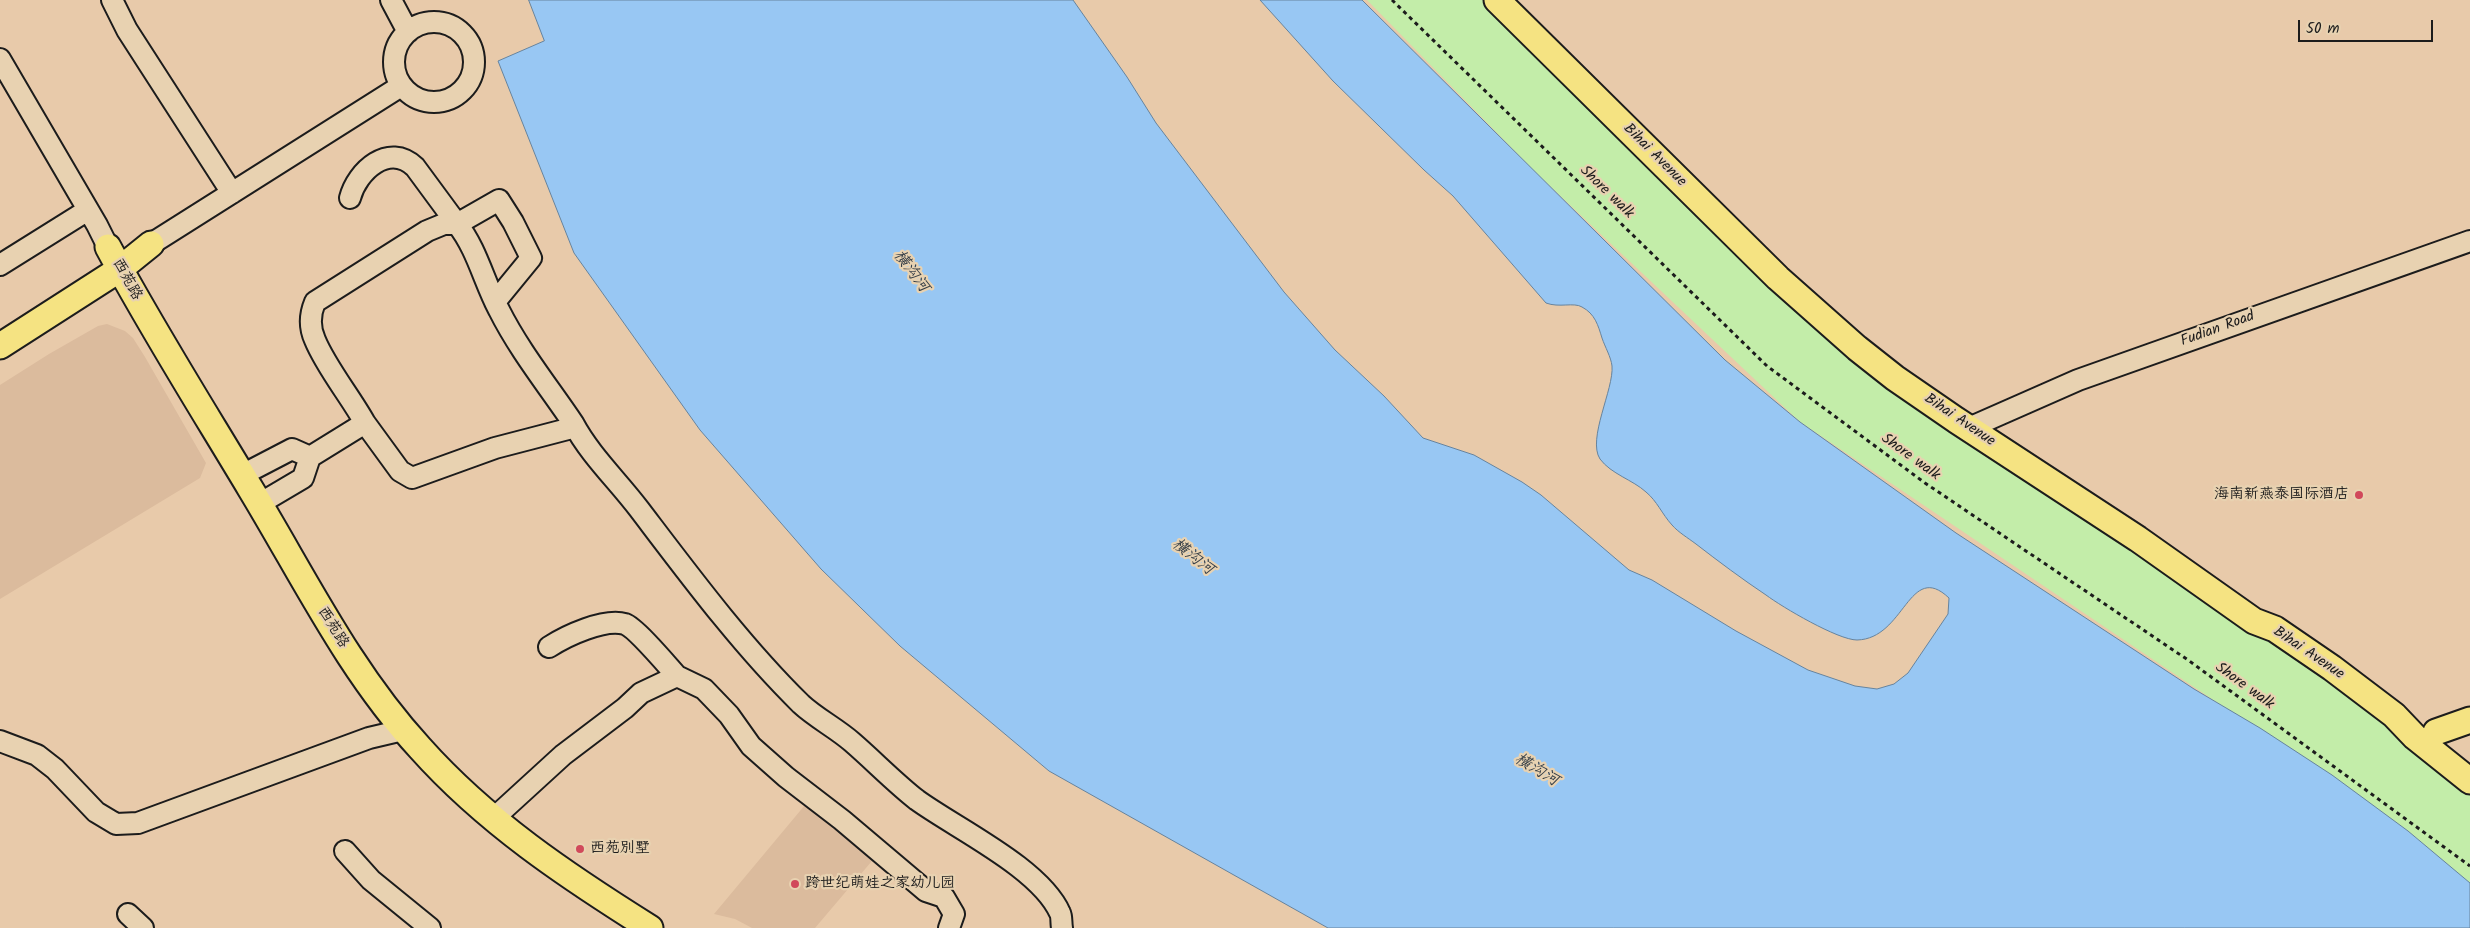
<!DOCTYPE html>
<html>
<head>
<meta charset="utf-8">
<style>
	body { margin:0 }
	#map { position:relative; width:2470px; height:928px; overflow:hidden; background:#e8caaa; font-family:Kalam,sans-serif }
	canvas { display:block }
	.scale { position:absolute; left:2298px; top:20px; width:135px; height:22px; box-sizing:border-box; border:2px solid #1c1c1c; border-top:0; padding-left:6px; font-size:15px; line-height:18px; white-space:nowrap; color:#1c1c1c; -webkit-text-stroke:4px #e8d2b1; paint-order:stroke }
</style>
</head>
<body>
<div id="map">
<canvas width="2470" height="928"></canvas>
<div class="scale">50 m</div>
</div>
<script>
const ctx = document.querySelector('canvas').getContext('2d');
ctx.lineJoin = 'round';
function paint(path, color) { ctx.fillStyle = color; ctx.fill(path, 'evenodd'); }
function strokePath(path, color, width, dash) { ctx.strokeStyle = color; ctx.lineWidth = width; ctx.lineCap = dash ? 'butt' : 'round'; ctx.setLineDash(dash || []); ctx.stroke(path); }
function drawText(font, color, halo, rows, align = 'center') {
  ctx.font = font + ' Kalam,"LXGW WenKai TC",sans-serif'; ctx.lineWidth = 4.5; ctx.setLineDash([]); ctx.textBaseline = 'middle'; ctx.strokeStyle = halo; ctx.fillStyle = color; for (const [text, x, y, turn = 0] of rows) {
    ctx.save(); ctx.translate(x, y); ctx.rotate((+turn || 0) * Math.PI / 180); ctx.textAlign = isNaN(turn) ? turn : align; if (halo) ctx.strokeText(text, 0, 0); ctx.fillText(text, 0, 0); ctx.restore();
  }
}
paint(new Path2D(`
	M107,324L125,331L133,338L145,357L206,463L200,478L0,599V385L49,354L98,326Z
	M805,805L877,855L815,928H752L735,919L714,914Z`), '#dbbb9d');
paint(new Path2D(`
	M1367,0H1496L1895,378L2254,621L2470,782V885L2408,831L1800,422L1537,174Z`), '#c3eda9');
const water = new Path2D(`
	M529,0H1073L1127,77L1156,123L1284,292L1335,350L1384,396L1423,438L1474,455L1522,482L1541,495L1629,570L1652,580L1736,631L1808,670L1855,686L1877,689L1894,684L1908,673L1948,614L1949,598C1909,560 1905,639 1857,640C1838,640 1782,607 1766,595C1742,579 1718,561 1696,544C1688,538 1678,532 1672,525C1662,514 1657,501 1646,492C1633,480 1611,474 1600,459C1587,439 1614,389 1612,366C1611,357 1605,347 1602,338C1598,325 1595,314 1582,307C1574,302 1559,308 1546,303L1453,196L1424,170L1333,81L1260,0H1362L1725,360L1800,422L1956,533L2194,689L2260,728L2332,775L2408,831L2470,883V928H1328L1049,771L900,646L821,569L700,430L574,253L498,61L544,41Z`);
paint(water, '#98c7f3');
strokePath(water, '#66839d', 1);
const minor = new Path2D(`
	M112,0L127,30L232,193
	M391,0L408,32
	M394 62a40 40 0 1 1 80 0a40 40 0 1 1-80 0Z
	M0,59L97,225L108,247
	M350,198C357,171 389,142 415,167L457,224L499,200L513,222L531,258L495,302
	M151,244L401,86
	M0,265L88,210
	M573,423C590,455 617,480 639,509C690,576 741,645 801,704C816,718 836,728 852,742C874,761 894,782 917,800C957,829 1040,868 1060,913C1062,917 1061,923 1062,928
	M1969,428L2078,380L2470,241
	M242,475L292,449L310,457L365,423C350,396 326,367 315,340C309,327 310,314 315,302L427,231L444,224H457C477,249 484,282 499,310C519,350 548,386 573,423L568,429L495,448L412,478L400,471L365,423
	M259,504L303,478L310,457
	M549,647C566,636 604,618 625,624C636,628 667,665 677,676
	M0,741L37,755L55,769L96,812L116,824L138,823L369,738L403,730
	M493,819L563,755L625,708L641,693L677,676L704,689L729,715L751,746L786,777L842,820L926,891L944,897L954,914L949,928
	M345,851L371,880L430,928
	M128,914L143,928`);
const major = new Path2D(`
	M1497,0L1778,278L1857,348L1895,378L1956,420L2138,539L2254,621L2275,629L2332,668L2394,715L2415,737L2470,781
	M108,247C152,329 202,408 250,488C304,577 349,671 420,748C486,822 567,876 650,928
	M0,346L120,269L151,244
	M2436,732L2470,720`);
strokePath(minor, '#1c1c1c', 24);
strokePath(major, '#1c1c1c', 29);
strokePath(new Path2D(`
	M1392,0L1767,366L1925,483L2188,660L2470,866`), '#1c1c1c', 3, [4, 4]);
strokePath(minor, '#e8d2b1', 20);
strokePath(major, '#f5e382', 25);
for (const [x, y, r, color] of [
	[2359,495,5,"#d1495b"],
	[580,849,5,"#d1495b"],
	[795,884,5,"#d1495b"]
]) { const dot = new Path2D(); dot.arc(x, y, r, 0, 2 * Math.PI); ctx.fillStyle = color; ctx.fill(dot); strokePath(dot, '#e8d2b1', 2); }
drawText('15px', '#1c1c1c', '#e8d2b1', [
	["Bihai Avenue",1654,156,45],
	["Shore walk",1606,193,44],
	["西苑路",126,280,61],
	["Fudian Road",2218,330,-20],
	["Bihai Avenue",1959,421,34],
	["Shore walk",1910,458,36],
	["西苑路",332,628,58],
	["Bihai Avenue",2308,654,34],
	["Shore walk",2244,687,36]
]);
drawText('15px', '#1c1c1c', '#e8d2b1', [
	["海南新燕泰国际酒店",2349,495,"right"],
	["西苑别墅",590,849],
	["跨世纪萌娃之家幼儿园",805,884]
], 'left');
drawText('italic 16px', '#353e47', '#e8d2b1', [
	["横沟河",910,272,53],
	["横沟河",1192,558,38],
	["横沟河",1536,771,31]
]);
</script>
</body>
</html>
